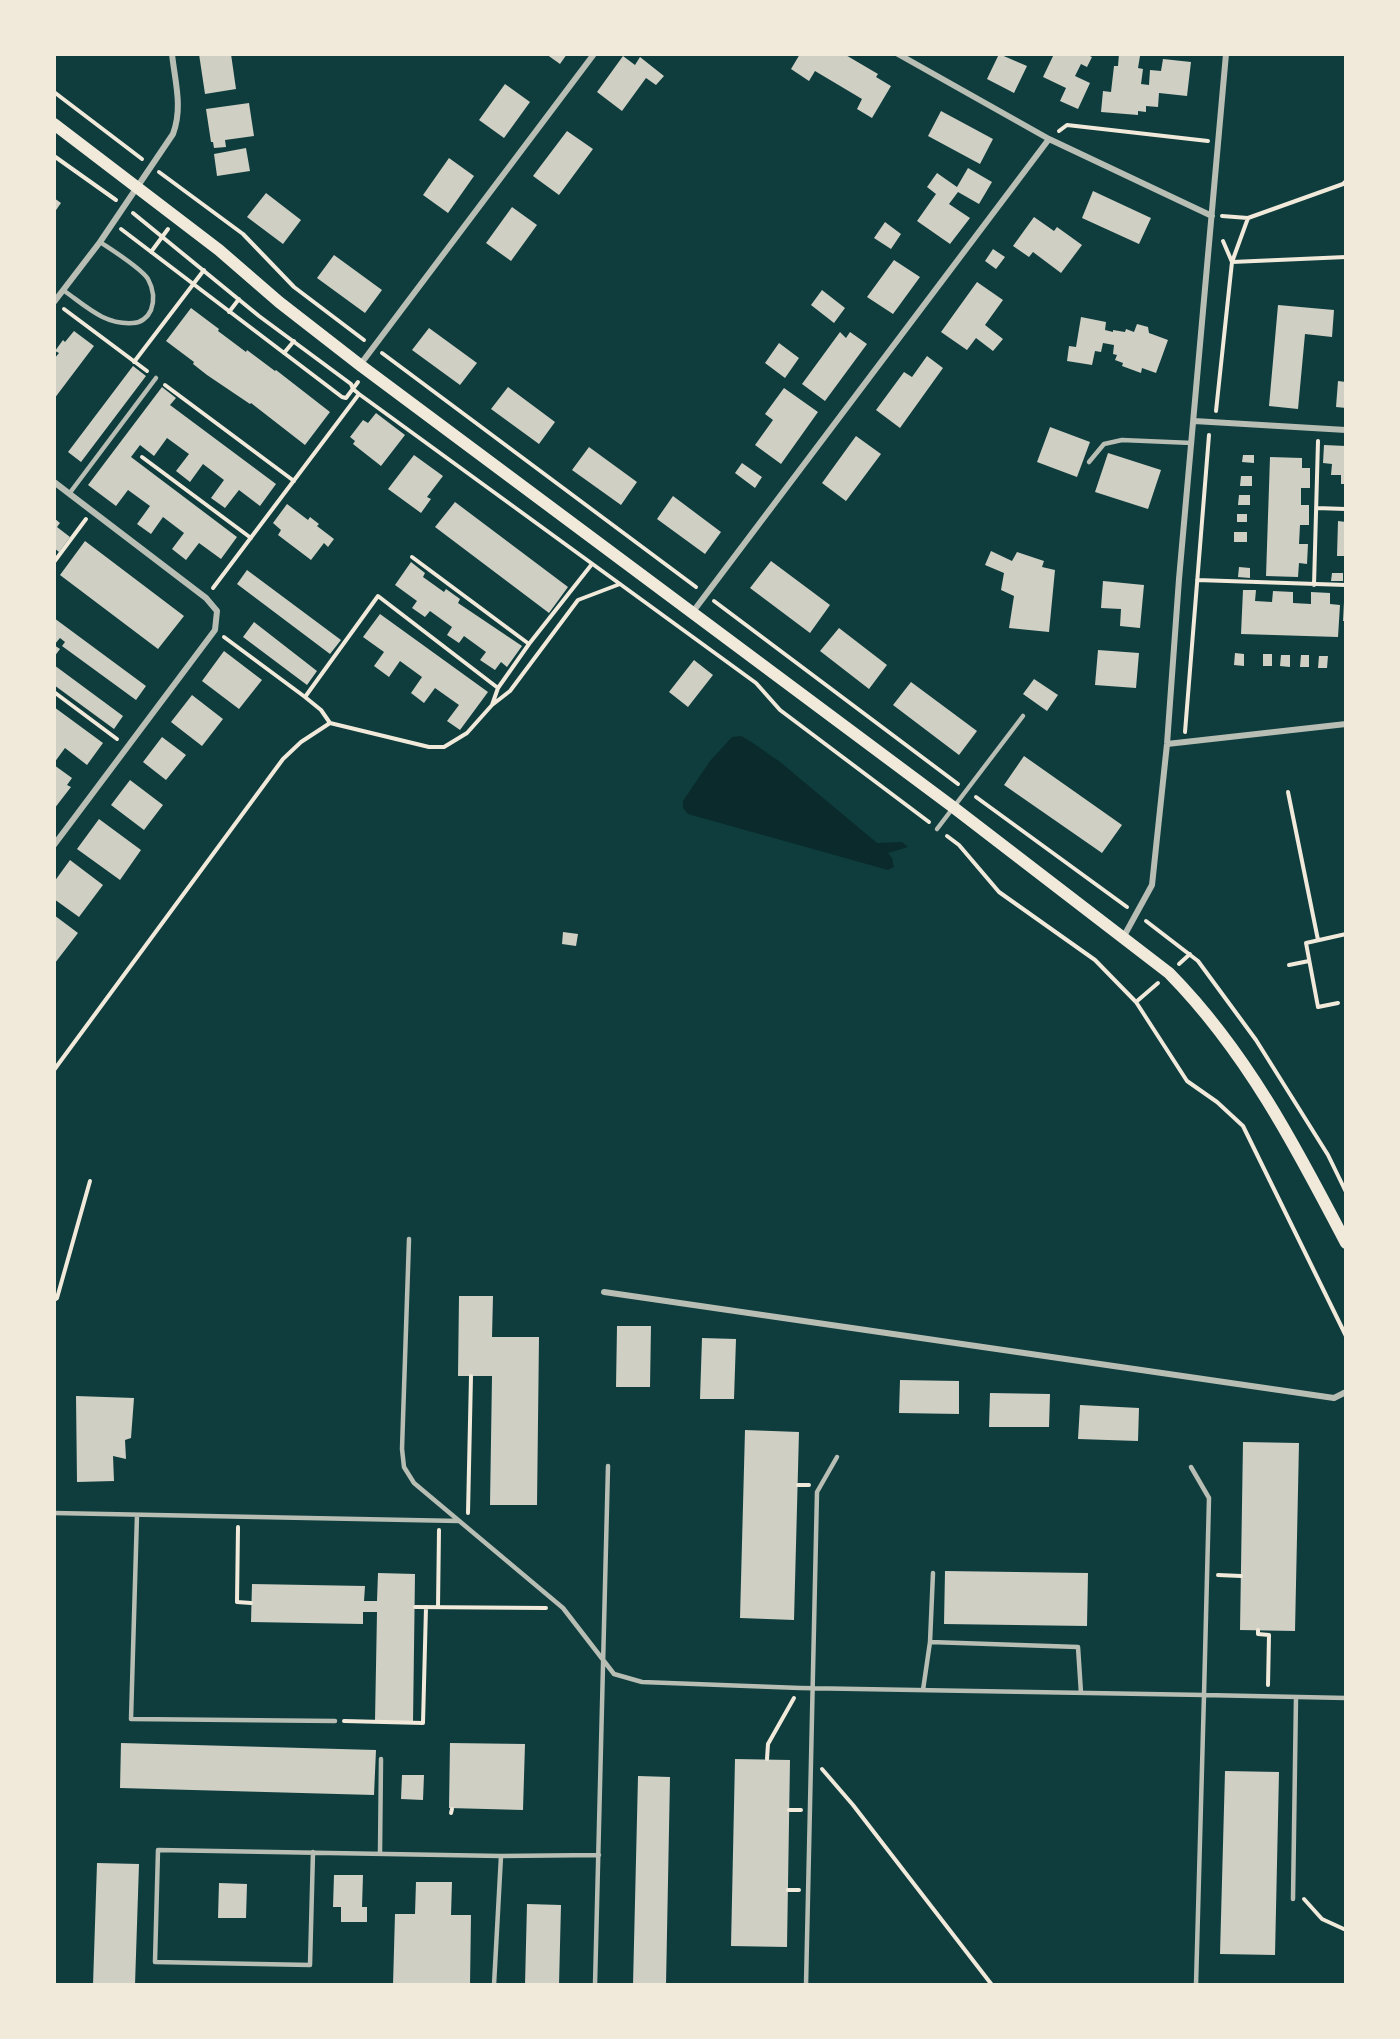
<!DOCTYPE html>
<html>
<head>
<meta charset="utf-8">
<style>
	body { margin:0 }
	#map { position:relative; width:1400px; height:2039px; overflow:hidden; background:#0f3d3e; font-family:Montserrat,sans-serif }
	canvas { display:block }
	.frame { position:absolute; inset:0; border:56px solid #f1e9da; pointer-events:none }
</style>
</head>
<body>
<div id="map">
<canvas width="1400" height="2039"></canvas>
<div class="frame"></div>
</div>
<script>
const ctx = document.querySelector('canvas').getContext('2d');
ctx.lineJoin = 'round';
function paint(path, color) { ctx.fillStyle = color; ctx.fill(path, 'evenodd'); }
function strokePath(path, color, width, dash) { ctx.strokeStyle = color; ctx.lineWidth = width; ctx.lineCap = dash ? 'butt' : 'round'; ctx.setLineDash(dash || []); ctx.stroke(path); }
paint(new Path2D(`
	M741,736C755,743 766,753 779,761L877,843L902,842L908,847L888,853L892,858L894,867L888,870L688,814L683,808V801L710,761L732,737Z`), '#0a2a2b');
paint(new Path2D(`
	M199,54H231L236,89L205,94Z
	M546,54H567L560,64Z
	M800,54H844L878,74L876,77L891,86L872,118L857,109L862,99L815,71L809,81L791,69Z
	M999,54L1027,66L1014,93L987,79Z
	M1054,54H1085L1092,57L1087,67L1081,64L1075,76L1090,83L1078,109L1060,101L1066,88L1043,77Z
	M1119,54L1140,56L1138,68L1143,69L1141,84L1149,85L1150,70L1161,71L1163,59L1191,62L1187,96L1159,93L1158,107L1146,106V112L1138,111V115L1101,112L1103,91L1111,92L1114,66H1118Z
	M623,56L635,65L640,57L664,76L656,85L646,78L622,111L597,92Z
	M505,84L530,102L504,138L479,120Z
	M249,103L254,136L225,140L226,147L214,148L213,142H211L206,109Z
	M941,111L993,139L980,164L928,136Z
	M567,131L593,149L559,195L533,176Z
	M246,148L250,171L217,176L214,154Z
	M449,158L474,176L448,213L423,195Z
	M968,168L992,182L979,204L958,192L949,204L970,218L950,244L917,221L936,194L927,187L937,173L957,187Z
	M1093,191L1151,218L1139,244L1082,218Z
	M266,193L301,220L283,244L247,217Z
	M54,198L61,203L54,213Z
	M512,207L537,225L511,261L486,243Z
	M1034,217L1054,231L1057,227L1082,245L1061,273L1033,252L1029,257L1013,246Z
	M885,222L901,234L891,249L874,238Z
	M993,249L1005,257L996,269L985,261Z
	M334,255L382,290L365,313L317,278Z
	M894,260L920,277L893,314L867,297Z
	M977,282L1003,300L985,325L1003,339L993,351L976,338L967,350L941,332Z
	M822,290L845,308L834,323L811,305Z
	M1278,305L1334,310L1332,337L1305,334L1298,409L1269,406Z
	M191,308L219,329L218,331L246,352L247,350L275,371L276,370L330,412L305,445L251,403L250,404L207,375L193,364L194,362L166,341Z
	M1081,317L1106,322L1105,330L1113,332V330L1125,332L1126,329L1134,332L1137,324L1148,327L1149,333L1168,340L1156,373L1142,368L1141,373L1122,366L1123,363L1115,360L1117,355L1113,354L1114,345L1103,343L1101,352L1095,351L1092,365L1067,361L1069,346L1076,347Z
	M429,328L477,363L460,385L412,350Z
	M74,331L94,346L54,399V359L59,353L55,351L63,340L65,342Z
	M840,332L846,338L850,332L867,344L825,401L802,384Z
	M779,343L799,358L785,378L765,363Z
	M927,356L943,368L900,428L876,410L904,372L912,377Z
	M133,366L146,376L81,462L68,452Z
	M1338,381L1346,382V408L1336,407Z
	M162,387L176,398L170,405L276,484L260,506L239,490L225,508L211,498L224,480L203,464L190,482L176,471L189,454L167,438L154,456L140,445L131,457L237,537L221,559L199,543L186,560L172,549L184,533L163,517L151,534L137,524L150,506L128,490L116,506L88,485Z
	M508,387L555,422L539,444L491,409Z
	M784,388L818,412L781,464L755,445L773,420L765,414Z
	M376,413L405,435L381,466L353,444L355,441L350,437L363,420L368,423Z
	M1050,427L1090,442L1077,477L1037,462Z
	M856,436L881,454L846,501L822,483Z
	M1324,445L1346,446V484H1341V475H1331L1332,464L1323,463Z
	M589,447L637,482L621,505L572,470Z
	M1108,453L1161,470L1148,509L1095,492Z
	M414,455L443,476L427,497L431,499L421,513L388,489Z
	M1243,455H1254V463L1242,462Z
	M1270,457L1302,458V468H1310V488H1301V505H1309V525H1300L1299,544H1308L1307,564L1299,563L1298,577L1266,576Z
	M742,463L762,477L755,488L735,473Z
	M1241,476H1252V486H1240Z
	M1239,495H1250V505H1238Z
	M673,496L721,532L705,554L657,519Z
	M455,502L568,587L549,613L435,527Z
	M287,504L308,520L310,517L319,524L317,526L334,539L328,547L324,543L311,560L278,535L281,530L273,523Z
	M1237,514H1247V522H1237Z
	M54,518L60,523L57,527L70,537L59,552L54,548Z
	M1338,521L1346,522V556H1337Z
	M1234,532H1247V542H1234Z
	M85,541L184,616L158,649L60,575Z
	M991,551L1012,561L1017,552L1044,561L1042,567L1055,570L1049,632L1009,628L1014,596L1001,590L1004,573L985,565Z
	M771,561L830,605L810,633L750,588Z
	M411,562L425,573L423,577L444,592L446,589L460,599L458,603L522,646L507,667L501,662L495,670L480,660L486,652L464,636L459,643L447,635L452,627L430,611L425,617L412,608L417,601L395,585Z
	M1239,567L1250,568V578L1238,577Z
	M247,570L341,640L330,654L237,584Z
	M1332,573H1343V581H1331Z
	M1103,581L1144,585L1140,628L1120,626L1121,609L1101,608Z
	M1243,590H1256L1255,601L1272,602L1273,591L1293,592V603L1311,604V592L1330,593V604L1340,605L1338,637L1241,634Z
	M1344,602H1346V621H1343Z
	M380,614L488,692L460,730L447,721L459,705L435,688L424,703L411,693L422,677L400,661L389,677L374,666L384,652L363,637Z
	M54,618L146,686L136,700L62,646L65,642L60,638L54,645L60,649L54,657Z
	M254,622L317,671L307,685L243,637Z
	M839,628L887,665L869,689L820,651Z
	M1098,650L1139,653L1136,688L1095,685Z
	M224,651L262,680L239,709L202,681Z
	M1235,653L1244,654V666L1234,665Z
	M1263,654H1272V666H1263Z
	M1281,655H1290V667L1280,666Z
	M1301,655H1309V667H1300Z
	M1319,656H1328L1327,668H1318Z
	M694,660L713,675L688,707L669,692Z
	M54,665L123,716L114,729L54,685Z
	M1034,679L1058,695L1047,711L1023,694Z
	M911,682L977,731L959,755L893,705Z
	M192,695L223,719L202,746L171,722Z
	M54,707L103,743L87,765L65,748L54,763Z
	M162,737L186,755L166,780L143,762Z
	M1024,756L1122,825L1102,853L1004,785Z
	M54,765L72,778L67,785L71,787L54,809Z
	M130,780L163,805L144,830L111,805Z
	M99,819L141,850L120,880L77,849Z
	M70,860L103,885L79,917L54,899V882Z
	M54,915L78,933L55,963L54,962Z
	M563,932L578,934L576,946L562,944Z
	M459,1296H493L492,1337H539L537,1505H490L492,1376H458Z
	M617,1326H651L650,1387H616Z
	M702,1338L736,1339L734,1399H700Z
	M900,1380L959,1381V1414L899,1413Z
	M990,1393L1050,1394L1049,1427H989Z
	M76,1396L134,1398L131,1438L125,1440L126,1459L113,1456L114,1481L77,1482Z
	M1080,1405L1139,1408L1138,1441L1078,1439Z
	M745,1430L799,1432L794,1620L740,1618Z
	M1243,1442L1299,1443L1295,1631L1240,1630Z
	M945,1571L1088,1573L1087,1626L944,1624Z
	M378,1573L415,1574L413,1722L375,1721L377,1612H363V1624L251,1622L252,1584L365,1586L364,1601H377Z
	M121,1743L376,1750L374,1795L120,1788Z
	M450,1743L525,1744L523,1810L449,1808Z
	M735,1759L790,1760L787,1947L731,1946Z
	M1225,1771L1279,1772L1275,1955L1220,1954Z
	M402,1775H424L423,1800L401,1799Z
	M638,1776L670,1777L666,1985H633Z
	M97,1863L139,1864L135,1985H93Z
	M334,1875H363L362,1907H367V1922H341V1907H333Z
	M416,1882H452L451,1915H471L470,1985H393L395,1914H415Z
	M219,1883L247,1884L246,1918H218Z
	M527,1904L561,1905L559,1985H525Z`), '#cfcfc3');
strokePath(new Path2D(`
	M54,92L142,159
	M1059,131L1067,125L1208,141
	M54,156L116,200
	M159,172L243,234L294,287L364,340
	M133,213L259,316L351,384L353,389L359,394L756,683L780,710L929,822
	M1222,216L1248,218L1343,184L1346,181
	M121,229L342,397L346,398L358,382
	M1223,241L1232,262L1346,257
	M151,252L168,229
	M64,309L147,371
	M229,312L239,299
	M284,353L294,341
	M382,353L696,587
	M134,362L204,270
	M165,385L294,481
	M1216,411L1232,262L1248,218
	M142,457L251,538
	M1316,508L1346,509
	M412,557L529,644
	M54,562L86,519
	M1197,580L1346,585
	M1314,585L1318,441
	M213,588L359,394
	M714,601L958,784
	M224,637L305,697L378,596L498,688
	M54,692L117,739
	M305,697L321,710L330,723
	M492,705L510,691L578,600L620,584
	M1185,732L1209,435
	M1288,792L1318,940
	M976,797L1127,907
	M947,836L959,845L999,892L1095,960L1136,1002L1187,1081L1217,1102L1243,1126L1346,1336
	M1146,921L1198,961L1256,1040L1328,1155L1346,1192
	M1179,964L1190,954
	M1289,965L1309,961
	M1136,1002L1158,983
	M1338,1003L1318,1007L1306,943L1346,934
	M54,1070L283,759L301,742L330,723L429,747H444L467,733L492,705L498,688L529,644L592,564
	M54,1300L57,1298L90,1181
	M798,1485H809
	M468,1513L471,1376
	M238,1527L237,1602L251,1603
	M1218,1575L1241,1576
	M415,1607L546,1608
	M438,1607L439,1530
	M1258,1630V1634L1269,1635L1268,1685
	M344,1721L423,1723L426,1607
	M767,1759L768,1744L794,1698
	M822,1769L853,1805L992,1985
	M789,1810H801
	M451,1813L452,1809
	M788,1890H799
	M1304,1899L1322,1919L1346,1930`), '#f1e9da', 4);
strokePath(new Path2D(`
	M63,290C86,306 104,325 133,323C141,323 148,317 151,310C155,299 154,290 148,279C141,268 112,250 100,242
	M1089,462L1104,444L1122,440L1192,443
	M69,494L156,378
	M937,829L1023,716
	M409,1239L402,1449L404,1467L414,1483L563,1608L614,1674L642,1682L800,1688L1204,1695L1196,1985
	M1191,1467L1209,1498L1204,1695L1346,1698
	M54,1513L459,1521
	M137,1515L131,1719L335,1721
	M930,1642L933,1573
	M923,1690L930,1642L1078,1647L1081,1693
	M313,1852L310,1965L155,1962L158,1850L501,1856
	M380,1853L381,1759
	M1293,1899L1296,1697
	M494,1985L501,1856L599,1855
	M595,1985L608,1466
	M806,1985L817,1492L837,1457`), '#b8beb3', 4.5);
strokePath(new Path2D(`
	M898,54L1049,139L1212,216
	M54,302L100,242L173,134C183,107 175,82 172,54
	M360,365L594,54
	M1194,421L1346,430
	M54,482L206,598L217,611L215,630L54,845
	M692,613L1049,139
	M1167,744L1346,724
	M1124,936L1152,885L1167,744L1179,579L1226,54
	M604,1292L1334,1398L1346,1392`), '#b8beb3', 6);
strokePath(new Path2D(`
	M54,124L219,250L279,302L360,365L953,807L1169,973C1246,1051 1296,1147 1346,1243`), '#f1e9da', 12);
</script>
</body>
</html>
